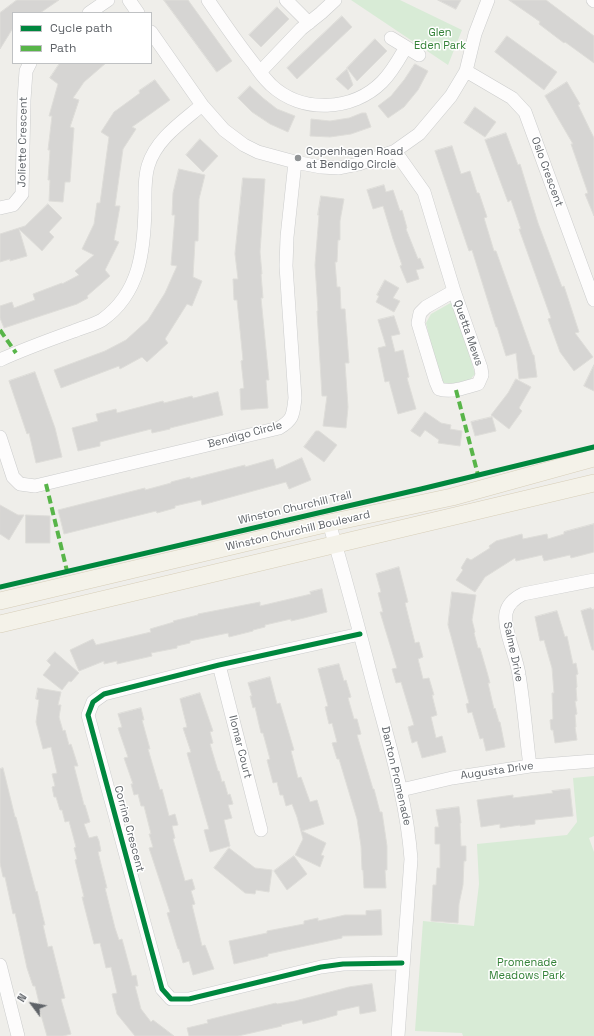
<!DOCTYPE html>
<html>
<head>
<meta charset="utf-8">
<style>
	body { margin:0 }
	#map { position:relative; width:594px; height:1036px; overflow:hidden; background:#efeeea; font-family:"Space Grotesk",sans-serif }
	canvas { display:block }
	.legend { position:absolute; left:12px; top:12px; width:140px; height:52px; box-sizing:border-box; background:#fff; border:1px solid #bfc1c3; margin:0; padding:5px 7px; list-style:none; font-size:12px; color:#5f6368 }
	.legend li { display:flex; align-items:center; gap:8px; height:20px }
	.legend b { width:20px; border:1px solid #bfc1c3 }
	.north { position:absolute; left:12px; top:984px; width:40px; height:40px; -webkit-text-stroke:3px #fff; paint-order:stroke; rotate:302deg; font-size:11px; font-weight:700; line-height:16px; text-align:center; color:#5f6368 }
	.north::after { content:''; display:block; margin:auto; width:14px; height:18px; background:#5f6368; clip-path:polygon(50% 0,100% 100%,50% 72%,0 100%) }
</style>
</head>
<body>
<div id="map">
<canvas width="594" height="1036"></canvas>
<ul class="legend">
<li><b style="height:5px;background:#00873e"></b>Cycle path</li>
<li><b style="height:5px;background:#58b549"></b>Path</li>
</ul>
<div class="north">N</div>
</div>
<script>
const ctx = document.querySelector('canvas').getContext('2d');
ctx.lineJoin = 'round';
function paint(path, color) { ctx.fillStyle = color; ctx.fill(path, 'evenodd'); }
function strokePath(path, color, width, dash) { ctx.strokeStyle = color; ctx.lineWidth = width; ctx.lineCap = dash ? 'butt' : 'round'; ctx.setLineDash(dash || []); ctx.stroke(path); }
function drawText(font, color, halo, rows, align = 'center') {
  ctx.font = font + ' "Space Grotesk",sans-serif'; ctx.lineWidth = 3; ctx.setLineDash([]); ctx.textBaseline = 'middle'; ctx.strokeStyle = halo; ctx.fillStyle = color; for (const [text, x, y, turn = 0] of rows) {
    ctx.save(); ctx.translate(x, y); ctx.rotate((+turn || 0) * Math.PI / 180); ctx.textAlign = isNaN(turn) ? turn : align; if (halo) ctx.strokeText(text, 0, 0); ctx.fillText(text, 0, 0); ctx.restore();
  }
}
paint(new Path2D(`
	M351,0H400L462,30L448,65Z
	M454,301L475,374L468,382L447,386L440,381L426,323L431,314Z
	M594,776V836L589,838L594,852V1036H463L462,1033L415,1031L423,921L474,926L479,884L477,844L567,835L577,822L573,778Z`), '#d8ebd6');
const building = new Path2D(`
	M17,0H59L40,13H13V28L0,49V13Z
	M164,0H188L232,61L217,72Z
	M438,0H461L456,9Z
	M509,0H546L594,36V63L565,42L564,43L539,24L540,22Z
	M277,7L289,19L261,47L249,35Z
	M342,16L352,27L297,79L287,68Z
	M507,36L557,72L544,90L495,52Z
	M375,39L387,51L357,81L347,68Z
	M60,63H106L84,82L73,98L79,100L70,127L74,128L70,182H65L63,202L49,201L50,180H48L50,150H48L52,116H49L58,84L50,78Z
	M415,64L428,71L418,90L404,107L388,118L378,106L391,96L404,80Z
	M347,69L353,85L348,90L336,79Z
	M155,80L170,100L132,127L136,129L123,149L115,206H120L114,240L119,242L105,270L110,276L87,296L88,298L77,304L4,328L0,318V306L12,302L14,308L35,300L33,294L62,283V284L79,275L75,271L94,255L82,249L94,224L97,203H100L109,137L101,132L114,112L140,93L139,91Z
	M567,82L580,104L578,105L594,138V216L585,194L588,193L571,144H573L545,96Z
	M250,86L263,98L277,109L295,116L288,132L270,124L252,112L238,98Z
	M475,107L496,122L485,137L464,123Z
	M362,113H366L371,127L351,134L330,137L310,136L311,119L330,121L349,118Z
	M506,133L518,165L520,164L538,223L562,287L564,286L579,332L575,333L593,357L574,371L560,352L548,319L551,318L519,229H521L511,200L508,202L485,140Z
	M200,139L218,156L203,172L186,155Z
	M452,146L461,174L470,171L477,193H479L487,217L484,218L494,251H496L533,355H534L537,377L519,379L516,353L506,356L497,327H496L472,250L469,251L435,151Z
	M179,169L205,175L199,199L198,241H195L193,277L202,281L192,306L187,304L165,339L168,343L147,362L142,357L120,369L119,366L61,388L54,370L105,351L126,340L148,320L165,293L177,266L171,265L175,215H172L173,193Z
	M243,178L265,179L260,252L262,274H261L263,298H261L269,380H266L268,408L241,410L240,389L244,388L241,361L243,360L237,300H234L233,279H238L235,254Z
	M384,185L386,192L393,190L400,211L402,210L407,228L406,229L418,259L420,258L424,268L416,270L419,279L407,283L400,266L402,265L393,239L383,206L373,209L367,190Z
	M321,196L344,199L340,221V240H338L337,262H335L337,287H340L341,309H345L349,363H345L348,407L346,428L323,426L327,396H322L317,311H318L315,265L319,215H318Z
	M48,204L62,218L49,232L54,237L42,251L19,229L27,256L10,261V259L0,262V234L25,226Z
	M385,280L399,288L393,298L400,301L394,312L376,302L379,296L377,295Z
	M394,316L400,334L391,336L395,352L403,350L409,377L407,378L416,409L398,414L389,381L385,382L378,348L386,346L378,320Z
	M594,365V391L584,386Z
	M35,372L55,428L62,457L36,463L29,433L27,434L9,381Z
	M516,379L531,387L519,408L522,411L509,429L491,415L508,393Z
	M218,392L223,415L170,428V429L152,433L151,429L100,442V446L78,451L72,428L98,421L96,414L116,409L117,413L163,401L164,403L192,396L193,398Z
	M425,412L441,423L451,425L450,429L462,431L460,446L438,443L439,440L425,430L420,437L411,431Z
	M492,417L496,431L475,436L471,422Z
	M316,431H319L337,445L324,462L304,447Z
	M302,458L311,480L289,489L286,482L202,505L201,500L175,506V508L157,513L156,511L64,534L58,510L145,488V490L171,483V482L190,477V479L245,465V467L273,459L276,469Z
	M0,505L18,515H24L9,540L0,534Z
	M26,515L50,516V543H26Z
	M594,524V552L571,558L570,555L544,561L542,555L516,561L515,558L485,577L475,592L456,580L463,570L461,568L467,558L471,560L490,548L489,546L496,541L522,534L523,539L547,534L548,539L564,534V532Z
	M399,567L408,602L405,603L415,643L419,642L423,657L418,659L423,679L429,678L434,695H432L437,715L431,717L436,738L442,736L446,752L422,758L417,741L412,743L408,727L414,725L401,682L396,683L392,669L397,668L380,612H383L378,593L381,592L376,574Z
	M322,589L327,612L304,618L291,621V619L265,625V627L253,630V631L229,637L228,633L190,641V643L177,646V648L151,653L152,656L117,664V661L104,664V661L79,671L70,650L93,639L96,645L151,632L150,629L174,622L173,621L198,615V614L260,602V606L311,594L310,592Z
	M452,592L476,595L472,620L475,632L474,633L478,648H480L487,672L490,683H488L494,709L495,708L499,722H500L505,747L486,751L483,738L480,739L472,712L468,713L466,704L469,703L448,625Z
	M591,608L592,610L594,609V650H592L581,611Z
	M557,611L565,637L567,636L573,664L576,663L578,674L576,675L577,687L576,688L577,701H575L577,714L575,715L576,727H575L577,740L555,743L553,730H551L550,720L553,719L552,693H554L552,668L544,640L540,641L535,617Z
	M55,652L79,673L71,682L69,681L62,690L43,675L51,665L47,661Z
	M339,664L344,681L346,680L351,697L348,698L354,719H357L361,734L357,735L373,789H374L380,812H382L387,846V870H385L386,888H364L363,870H362L361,846L357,819L339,759H337L332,743L337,742L332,723L329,724L325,707L328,706L318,669Z
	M270,677L277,704L280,703L294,750L291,751L298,778L301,777L310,802L317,800L324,824L302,831L326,843L321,855L324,856L320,867L295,855L303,839L297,817L292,804L286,806L283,795H280L277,782L273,783L267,760L270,759L263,733H261L255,707L253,708L250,696H252L248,683Z
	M38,688L61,692L58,705H61L59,717L63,731L65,730L69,745L71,744L78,766H74L84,805H85L90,822L84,824L89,838L97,836L99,841L101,851L98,852L107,888H105L115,928L119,940L122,939L132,976L136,975L138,986H135L141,1009L151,1022L153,1020L174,1036H135L117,1014L112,994L117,993L111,967L106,968L100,943L94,944L82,897H84L75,860L77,859L74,848L76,847L69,821L65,822L62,810H60L56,797H54L52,787L55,786L52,774L57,773L51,747L43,749L36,722L39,700L36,699Z
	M200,693L213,731L210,732L213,743L210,744L218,771H219L222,782L224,781L228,795L230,794L233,804L228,805L232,818L224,820L230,846L210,852L204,830L209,829L187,753L191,752L183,728L187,727L180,699Z
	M141,708L144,720H142L150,749H148L160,790L162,789L169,816L175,814L178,825L172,826L175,838L173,839L185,881L192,879L195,889L191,891L195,904L192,905L202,946L205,945L214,969L193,975L189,961L183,963L179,949H178L167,913L170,912L149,848L153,847L149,834H151L144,806H141L138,794L134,795L131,784H133L124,758L128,757L118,728L122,727L118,714Z
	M3,768L15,817H16L36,892L37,891L41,909L45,925H43L48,947L52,946L65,998L61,999L71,1034L63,1036H47L39,1008L40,1007L35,986H33L27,968L15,913L13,914L5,877H3L0,863V769Z
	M570,789L573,816L535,820V824L520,826V825L500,828V824L481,827L477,800L513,795V798L553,793L552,791Z
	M459,807L461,823H460L461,846H466V861H464L463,885L459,904L458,923L431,921L433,885H436L437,868H440V844H435V827H439L436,810Z
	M229,848L255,868L272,870L269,892L256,890L255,894L245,893L214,868Z
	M294,856L307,874L287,890L274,871Z
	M381,910L382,935L342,936V938L268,954V956L234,964L229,941L267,933V931L304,924V921L318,918V921L345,915H366V911Z
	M372,984L376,1011L360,1014L359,1006L337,1011V1015L319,1020L303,1024L302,1020L281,1025L282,1026L238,1036H189L187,1028L208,1023L207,1020L276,1003L277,1004L295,1001L349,987Z`);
paint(building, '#d6d5d3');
strokePath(building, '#deddd9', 1);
const minor = new Path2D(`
	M129,0L138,13
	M208,0C223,22 238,44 254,64C259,72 265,79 271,85C302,114 353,111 382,82C392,72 399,59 406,47
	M286,0L309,23
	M593,0L594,1
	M89,13L108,0
	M151,32L202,105L224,130L244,145L258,152L295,162L321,167L339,168L359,164L395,151L419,134L451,96L466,71L475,34L488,0
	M391,38L419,55
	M466,71L512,98L525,112L594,300
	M260,72L301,29L321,13L335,0
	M395,151L424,192L454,291L481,368L482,375L478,384C465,387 453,393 439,389L436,382L418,323L420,313L426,307L454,291
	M0,208L13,205L22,194L24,100L26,71L30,63
	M0,360C24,349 49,340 74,331C83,327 94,325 102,320C140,293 144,251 145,208C145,195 144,179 148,166C156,139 182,122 202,105
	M0,437L13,477L20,484L35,486L279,428C294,419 293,414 295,398L286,266L287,237L295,162
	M329,523C347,582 362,642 378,702C392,754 407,805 411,859L398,1036
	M360,634L219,665L104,694L93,702L88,715L162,989L171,999H189L321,967L343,964L402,963
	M219,665L261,830
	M530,766C526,736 524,705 519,675C517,657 503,630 506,613C508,603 515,598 523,594L594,580
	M401,790L452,778L530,766L594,761
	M0,965L18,1036`);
const major = new Path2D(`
	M0,601L329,523L452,497L594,458
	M0,624L594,483`);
strokePath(minor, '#cbcccc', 14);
strokePath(major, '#d7ceb8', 18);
strokePath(minor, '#fdfcfc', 13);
strokePath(major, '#f4f2e9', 17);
strokePath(new Path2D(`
	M0,330L16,353
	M456,390L478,475
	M46,484L67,571`), '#58b549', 4, [8, 4]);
strokePath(new Path2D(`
	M0,587L421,489L594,447
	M360,634L219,665L104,694L93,702L88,715L162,989L171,999H189L321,967L343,964L402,963`), '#00873e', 5);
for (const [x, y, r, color] of [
	[298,158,4,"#919496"]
]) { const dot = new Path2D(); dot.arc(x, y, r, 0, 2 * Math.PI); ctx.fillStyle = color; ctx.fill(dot); strokePath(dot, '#fff', 1.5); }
drawText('11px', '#348238', '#fff', [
	["Glen",440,33],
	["Eden Park",440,46],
	["Promenade",527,963],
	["Meadows Park",527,976]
]);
drawText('11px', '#5f6368', '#fff', [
	["Joliette Crescent",23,142,-89],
	["Oslo Crescent",547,172,70],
	["Quetta Mews",468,333,71],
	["Bendigo Circle",245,435,-15],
	["Winston Churchill Trail",295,508,-13],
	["Winston Churchill Boulevard",298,531,-13],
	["Salme Drive",513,652,78],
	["Ilomar Court",240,747,76],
	["Augusta Drive",497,771,-8],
	["Danton Promenade",396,776,77],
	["Corrine Crescent",129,829,75]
]);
drawText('11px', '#5f6368', '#fff', [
	["Copenhagen Road",306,152],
	["at Bendigo Circle",306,165]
], 'left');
</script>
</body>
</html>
